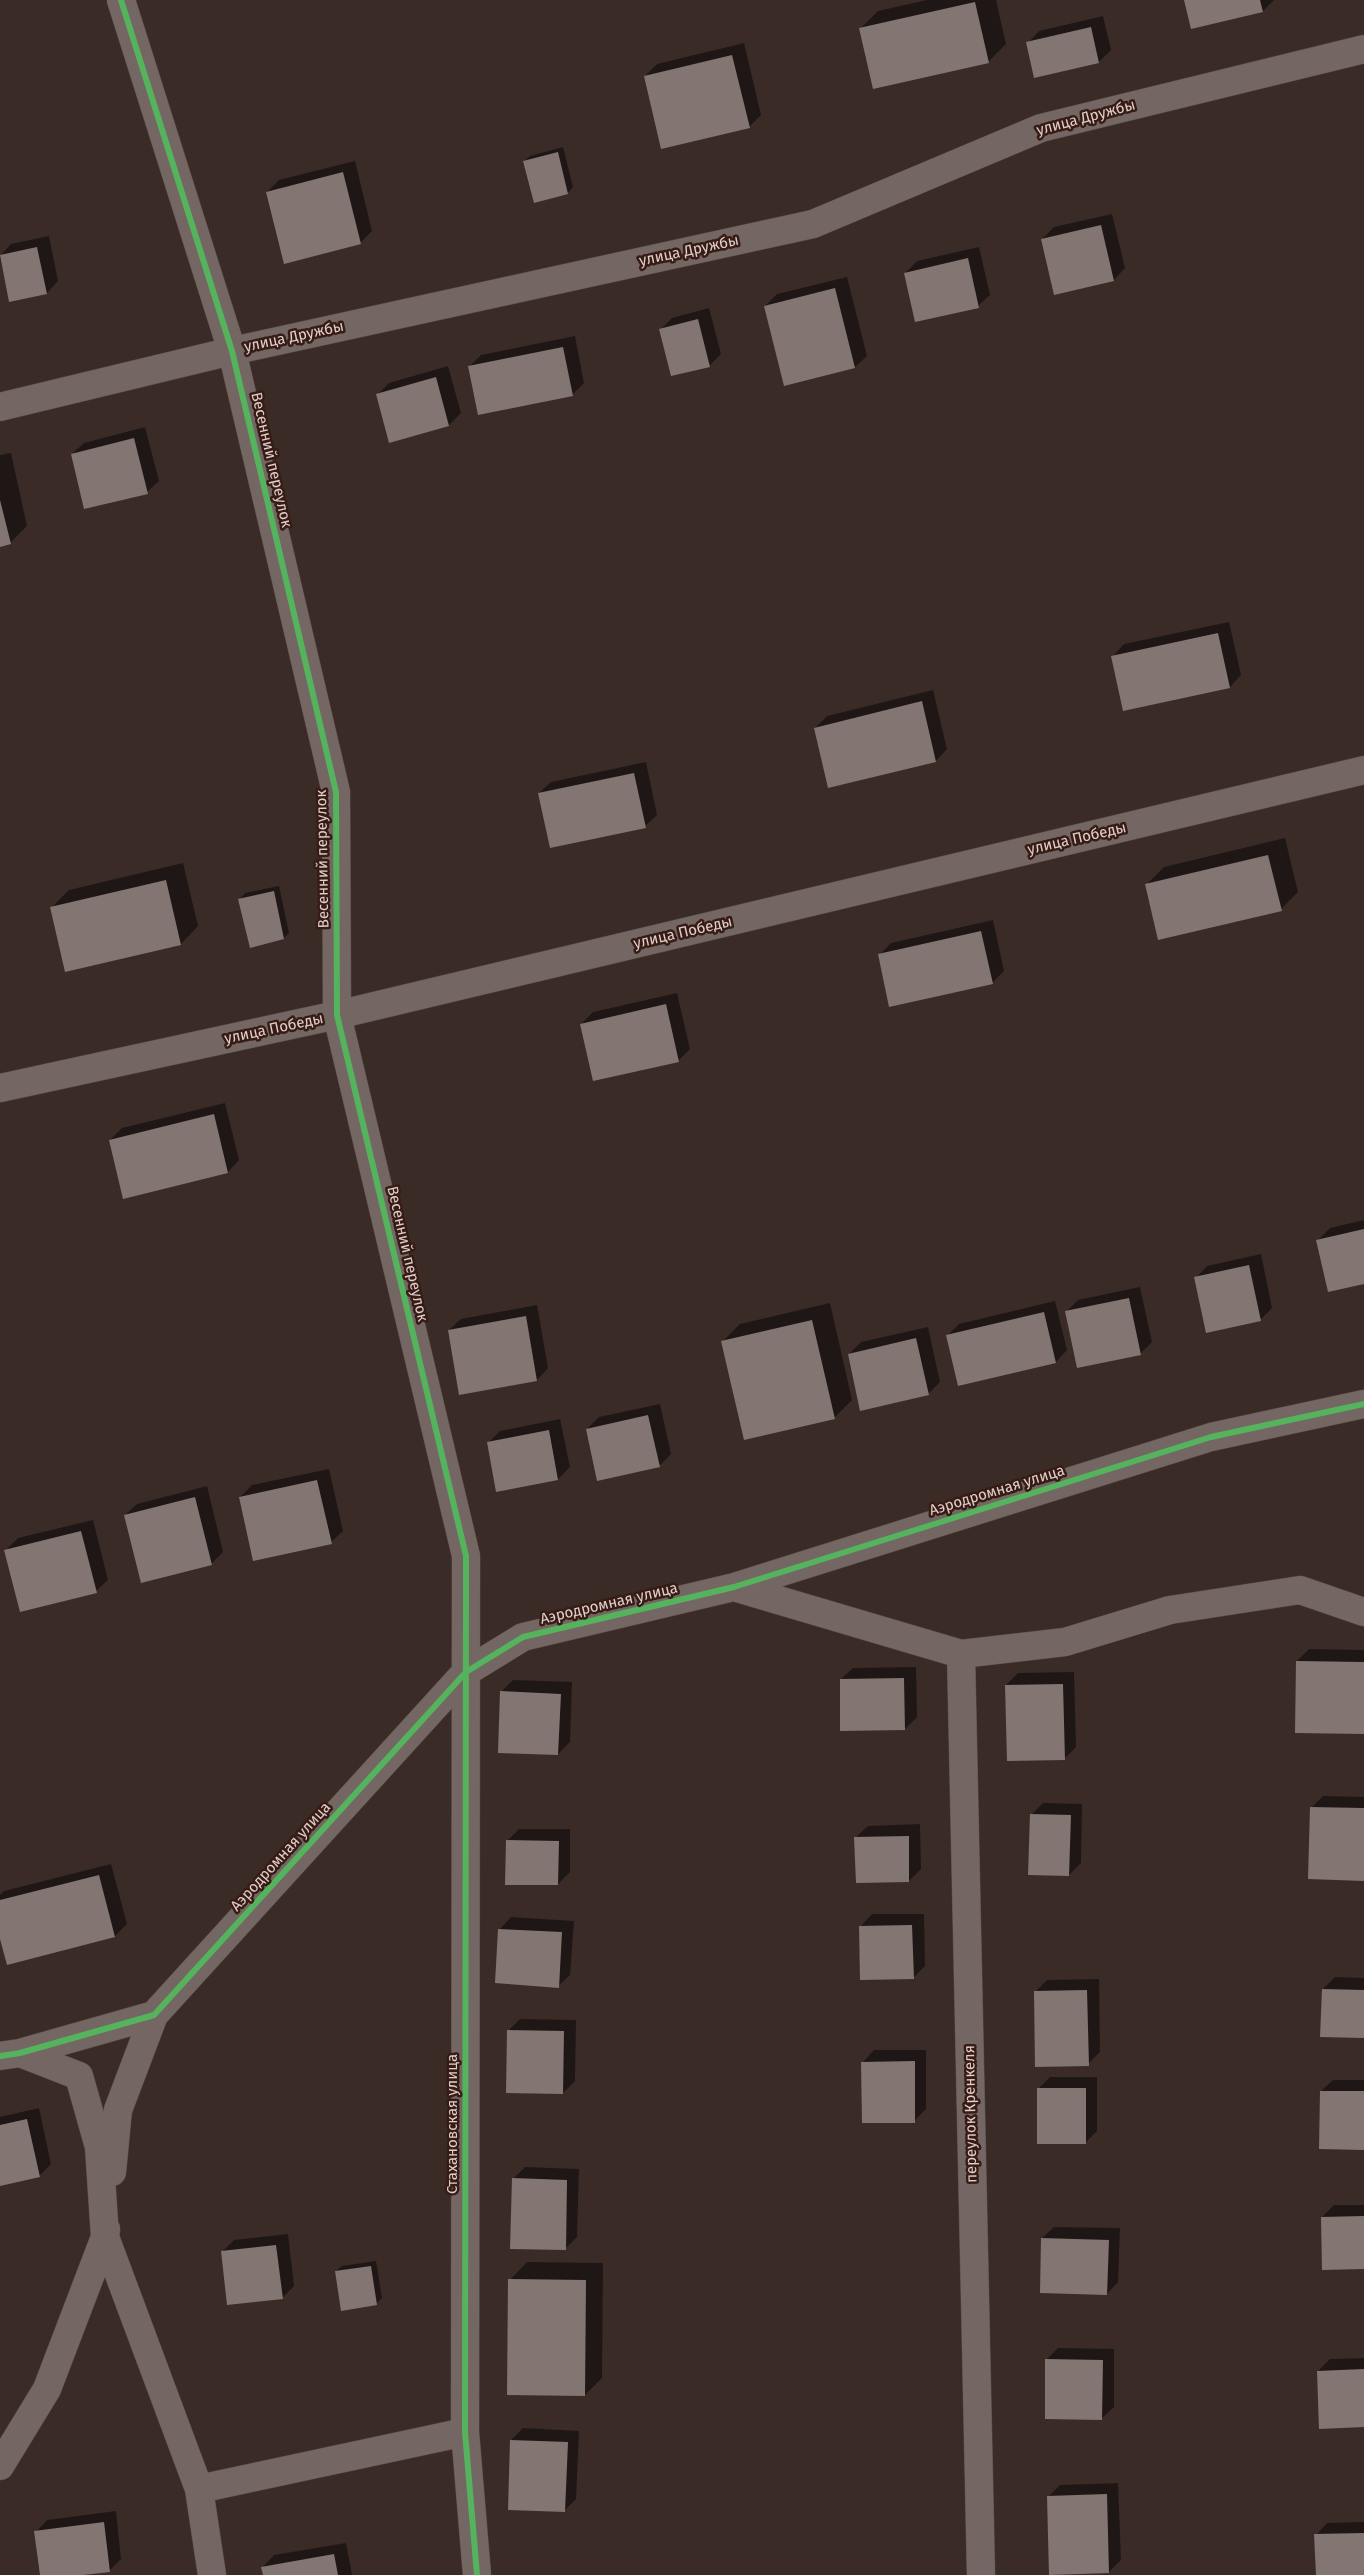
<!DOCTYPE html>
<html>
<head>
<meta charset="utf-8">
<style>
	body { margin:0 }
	canvas { display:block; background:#3a2b27 }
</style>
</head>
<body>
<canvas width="1364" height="2575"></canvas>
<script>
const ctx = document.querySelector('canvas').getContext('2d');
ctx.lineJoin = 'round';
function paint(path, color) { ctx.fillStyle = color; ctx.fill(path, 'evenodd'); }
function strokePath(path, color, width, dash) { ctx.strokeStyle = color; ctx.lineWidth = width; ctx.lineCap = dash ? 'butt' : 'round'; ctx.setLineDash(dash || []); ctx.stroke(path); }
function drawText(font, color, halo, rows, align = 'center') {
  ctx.font = font + ' "Fira Sans",sans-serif'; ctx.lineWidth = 5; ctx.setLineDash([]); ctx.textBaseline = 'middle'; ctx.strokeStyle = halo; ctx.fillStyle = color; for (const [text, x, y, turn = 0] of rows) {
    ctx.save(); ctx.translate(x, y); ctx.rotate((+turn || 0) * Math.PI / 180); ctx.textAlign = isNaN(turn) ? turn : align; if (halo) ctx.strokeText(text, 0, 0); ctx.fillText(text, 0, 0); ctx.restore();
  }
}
paint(new Path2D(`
	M927,0H996L1006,44L988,62L861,28L878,11Z
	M1186,0H1274L1263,11Z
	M1103,16L1111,50L1099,62L1028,43L1039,31Z
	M744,43L761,115L749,127L645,76L657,64Z
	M563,147L573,187L568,193L524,161L530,156Z
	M355,161L372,231L360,243L267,192L279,180Z
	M1112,214L1125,268L1114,280L1042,239L1054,227Z
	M49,236L58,281L47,293L10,301L0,256L11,244Z
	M979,247L990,295L978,306L905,273L917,261Z
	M847,277L867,356L855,367L765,306L777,294Z
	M709,308L721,354L709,366L661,329L672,318Z
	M575,336L584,383L572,395L469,367L481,355Z
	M448,366L461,413L449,425L390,441L377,395L389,383Z
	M145,427L159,481L147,492L72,454L84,443Z
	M11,453L27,526L10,543L0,545V455Z
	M1229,622L1241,675L1230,687L1113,656L1124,644Z
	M933,690L947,749L936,761L815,728L827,716Z
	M646,762L657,815L645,826L539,793L551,782Z
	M1285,838L1298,892L1281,909L1146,885L1164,867Z
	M183,863L198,926L181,944L52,907L69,890Z
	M279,886L289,933L284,938L240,899L245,893Z
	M993,920L1004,971L992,983L879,955L891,943Z
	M677,993L690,1049L679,1060L581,1024L593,1012Z
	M225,1103L239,1160L228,1172L110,1140L122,1128Z
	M1364,1220V1283L1318,1240L1330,1228Z
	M1261,1254L1272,1308L1261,1319L1196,1278L1207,1266Z
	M1140,1287L1152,1342L1140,1354L1066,1312L1078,1300Z
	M1055,1301L1067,1350L1056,1362L947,1336L959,1324Z
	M830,1303L852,1400L834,1418L723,1341L740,1324Z
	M537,1305L548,1368L537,1380L449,1330L461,1319Z
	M928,1327L940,1382L928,1394L849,1354L861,1342Z
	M660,1404L671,1454L659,1466L587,1429L599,1417Z
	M560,1419L570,1467L558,1479L488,1443L500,1431Z
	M329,1469L343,1531L331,1542L240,1497L252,1485Z
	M207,1486L223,1552L211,1564L125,1515L137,1504Z
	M93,1520L108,1580L96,1591L6,1550L18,1538Z
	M1309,1649L1364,1650V1732L1297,1661Z
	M916,1667L917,1717L905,1729L841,1679L853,1668Z
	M1074,1672L1076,1747L1064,1759L1006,1685L1018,1673Z
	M513,1680L572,1682L570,1742L558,1754L501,1692Z
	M1323,1796L1364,1797V1880L1311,1808Z
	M1043,1803L1082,1804L1081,1863L1069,1875L1031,1815Z
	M920,1824L921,1869L909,1881L856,1837L868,1826Z
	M519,1829H570V1872L558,1884L507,1841Z
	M111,1864L127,1924L115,1936L8,1963L0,1934V1895L4,1891Z
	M872,1914H924L925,1966L913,1978L861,1926Z
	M511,1917L574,1921L570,1975L558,1986L500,1929Z
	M1335,1977L1364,1978V2037L1323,1989Z
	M1099,1979L1100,2052L1088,2064L1035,1992L1047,1980Z
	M520,2019L576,2020L575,2081L563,2093L508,2031Z
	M874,2050H926V2109L914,2121L863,2062Z
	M1050,2077H1097V2131L1086,2142L1038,2089Z
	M1333,2080H1364V2149L1321,2091Z
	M39,2108L51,2164L39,2176L0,2185V2117Z
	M525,2167L579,2169L577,2237L565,2249L513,2179Z
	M1334,2205H1364V2268L1322,2217Z
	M1054,2227L1120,2228L1118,2282L1107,2294L1042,2238Z
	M288,2234L294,2286L282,2298L222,2252L234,2240Z
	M376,2261L382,2298L376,2304L336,2271L342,2266Z
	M527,2262L603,2263L602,2378L585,2395L510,2280Z
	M1058,2348L1114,2349V2407L1102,2418L1046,2360Z
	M1364,2358V2426L1318,2371L1330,2359Z
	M523,2428L579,2431L576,2499L564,2511L511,2440Z
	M1118,2483L1121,2560L1109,2572L1048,2497L1060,2485Z
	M116,2511L121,2559L110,2570L73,2575H41L36,2532L47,2520Z
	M1364,2522V2575H1317L1316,2535L1327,2523Z
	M346,2543L352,2575H264L263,2567L274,2555Z`), '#0007');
paint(new Path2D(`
	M1184,0H1260L1263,12L1191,29Z
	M975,2L989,63L873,89L859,28Z
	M1091,27L1099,63L1034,78L1026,42Z
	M732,55L750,128L661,149L644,76Z
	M558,152L568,194L534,203L523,161Z
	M343,172L361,244L284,264L266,192Z
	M1101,225L1114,281L1054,295L1041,239Z
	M37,247L47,294L9,302L0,255Z
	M968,258L979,308L915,322L904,273Z
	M835,288L855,368L784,386L764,306Z
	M698,319L710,367L671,376L659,329Z
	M563,347L573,396L478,415L468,366Z
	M436,377L449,426L389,443L376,394Z
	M134,438L148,494L84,509L71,454Z
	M0,500L11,544L0,547Z
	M1218,633L1230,688L1123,711L1111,656Z
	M922,701L936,762L828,788L814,728Z
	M634,773L646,828L550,848L538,793Z
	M1268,855L1282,911L1158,940L1145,884Z
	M166,880L181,945L65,972L50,907Z
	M274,891L284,939L250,948L238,899Z
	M981,931L993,984L889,1007L878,954Z
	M666,1004L679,1062L593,1081L580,1024Z
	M214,1114L228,1173L123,1199L109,1140Z
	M1364,1229V1284L1328,1292L1316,1240Z
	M1249,1265L1261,1321L1206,1333L1194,1277Z
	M1129,1298L1141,1355L1077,1368L1065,1311Z
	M1044,1312L1056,1363L958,1386L946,1335Z
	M526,1316L537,1381L459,1395L448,1330Z
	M812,1320L835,1419L744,1440L721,1341Z
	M916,1338L929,1395L860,1411L848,1354Z
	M648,1415L660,1467L597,1481L586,1429Z
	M549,1430L558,1480L496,1492L487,1442Z
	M317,1480L332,1544L253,1561L239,1497Z
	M195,1497L212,1565L141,1583L124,1515Z
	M81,1531L97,1593L20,1612L4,1550Z
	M1296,1661L1364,1662V1734L1295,1733Z
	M904,1678L905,1730L840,1731V1679Z
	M1063,1684L1065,1760L1007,1761L1005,1685Z
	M500,1691L561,1694L558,1755L498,1753Z
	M1310,1807L1364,1808V1881L1308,1879Z
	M1030,1814L1071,1815L1069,1876L1028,1875Z
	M909,1836V1882L856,1883L854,1837Z
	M506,1840L559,1841L558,1885H505Z
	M99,1875L115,1937L7,1965L0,1939V1900Z
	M912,1925L914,1979L860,1980L859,1926Z
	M498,1929L562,1932L559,1988L495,1983Z
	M1322,1989L1364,1990V2038L1320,2037Z
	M1087,1990L1089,2066L1035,2067L1034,1991Z
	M507,2030L564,2031L563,2094L506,2093Z
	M915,2061V2123H862L861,2062Z
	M1037,2088H1086V2144H1037Z
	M1320,2091H1364V2150L1319,2149Z
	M27,2119L40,2177L0,2186V2125Z
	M512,2178L567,2180L566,2250L510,2249Z
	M1364,2216V2269L1322,2270L1321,2217Z
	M1041,2238L1109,2240L1107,2295L1040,2293Z
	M276,2245L283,2299L227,2305L221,2251Z
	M371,2266L377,2305L341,2311L335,2271Z
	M508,2279L586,2280L585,2396L507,2395Z
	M1045,2359L1103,2360L1102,2420L1045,2419Z
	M1364,2369V2427L1319,2429L1317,2371Z
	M510,2440L568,2442L565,2512L508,2510Z
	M1107,2494L1109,2573L1049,2575L1047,2496Z
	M104,2522L110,2572L83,2575H40L34,2531Z
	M1364,2533V2575H1316L1314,2534Z
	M334,2554L338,2575H263L261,2567Z`), '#837572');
const minor = new Path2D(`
	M121,0L232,351L336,792L337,1015L466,1556L465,2432L477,2575
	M0,407L232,351L813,224L1041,128L1364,49
	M0,1088L337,1015L1364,770
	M734,1587L961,1654L1065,1642L1170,1610L1300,1590L1364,1612
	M961,1654L981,2575
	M20,2053L79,2076L99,2147L105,2237L199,2489L212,2575
	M0,2056L20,2053L154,2015L466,1672L523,1637L734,1587L1211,1437L1364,1404
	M112,2172L118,2110L154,2015
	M0,2466L47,2389L105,2237L106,2229
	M199,2489L465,2432`);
strokePath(minor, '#564946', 29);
strokePath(minor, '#736663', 28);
strokePath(new Path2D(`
	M121,0L232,351L336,792L337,1015L466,1556L465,2432L477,2575
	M0,2056L20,2053L154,2015L466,1672L523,1637L734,1587L1211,1437L1364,1404`), '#56b35d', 6);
drawText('15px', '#e1ceca', '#371c16', [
	["улица Дружбы",1086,118,-15],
	["улица Дружбы",689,251,-12],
	["улица Дружбы",294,337,-12],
	["Весенний переулок",271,460,77],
	["улица Победы",1077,839,-13],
	["Весенний переулок",323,859,-91],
	["улица Победы",683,933,-13],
	["улица Победы",274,1029,-12],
	["Весенний переулок",407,1254,77],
	["Аэродромная улица",997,1491,-17],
	["Аэродромная улица",609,1604,-13],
	["Аэродромная улица",281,1857,-48],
	["переулок Кренкеля",971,2114,-91],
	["Стахановская улица",453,2124,-90]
]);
</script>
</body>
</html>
